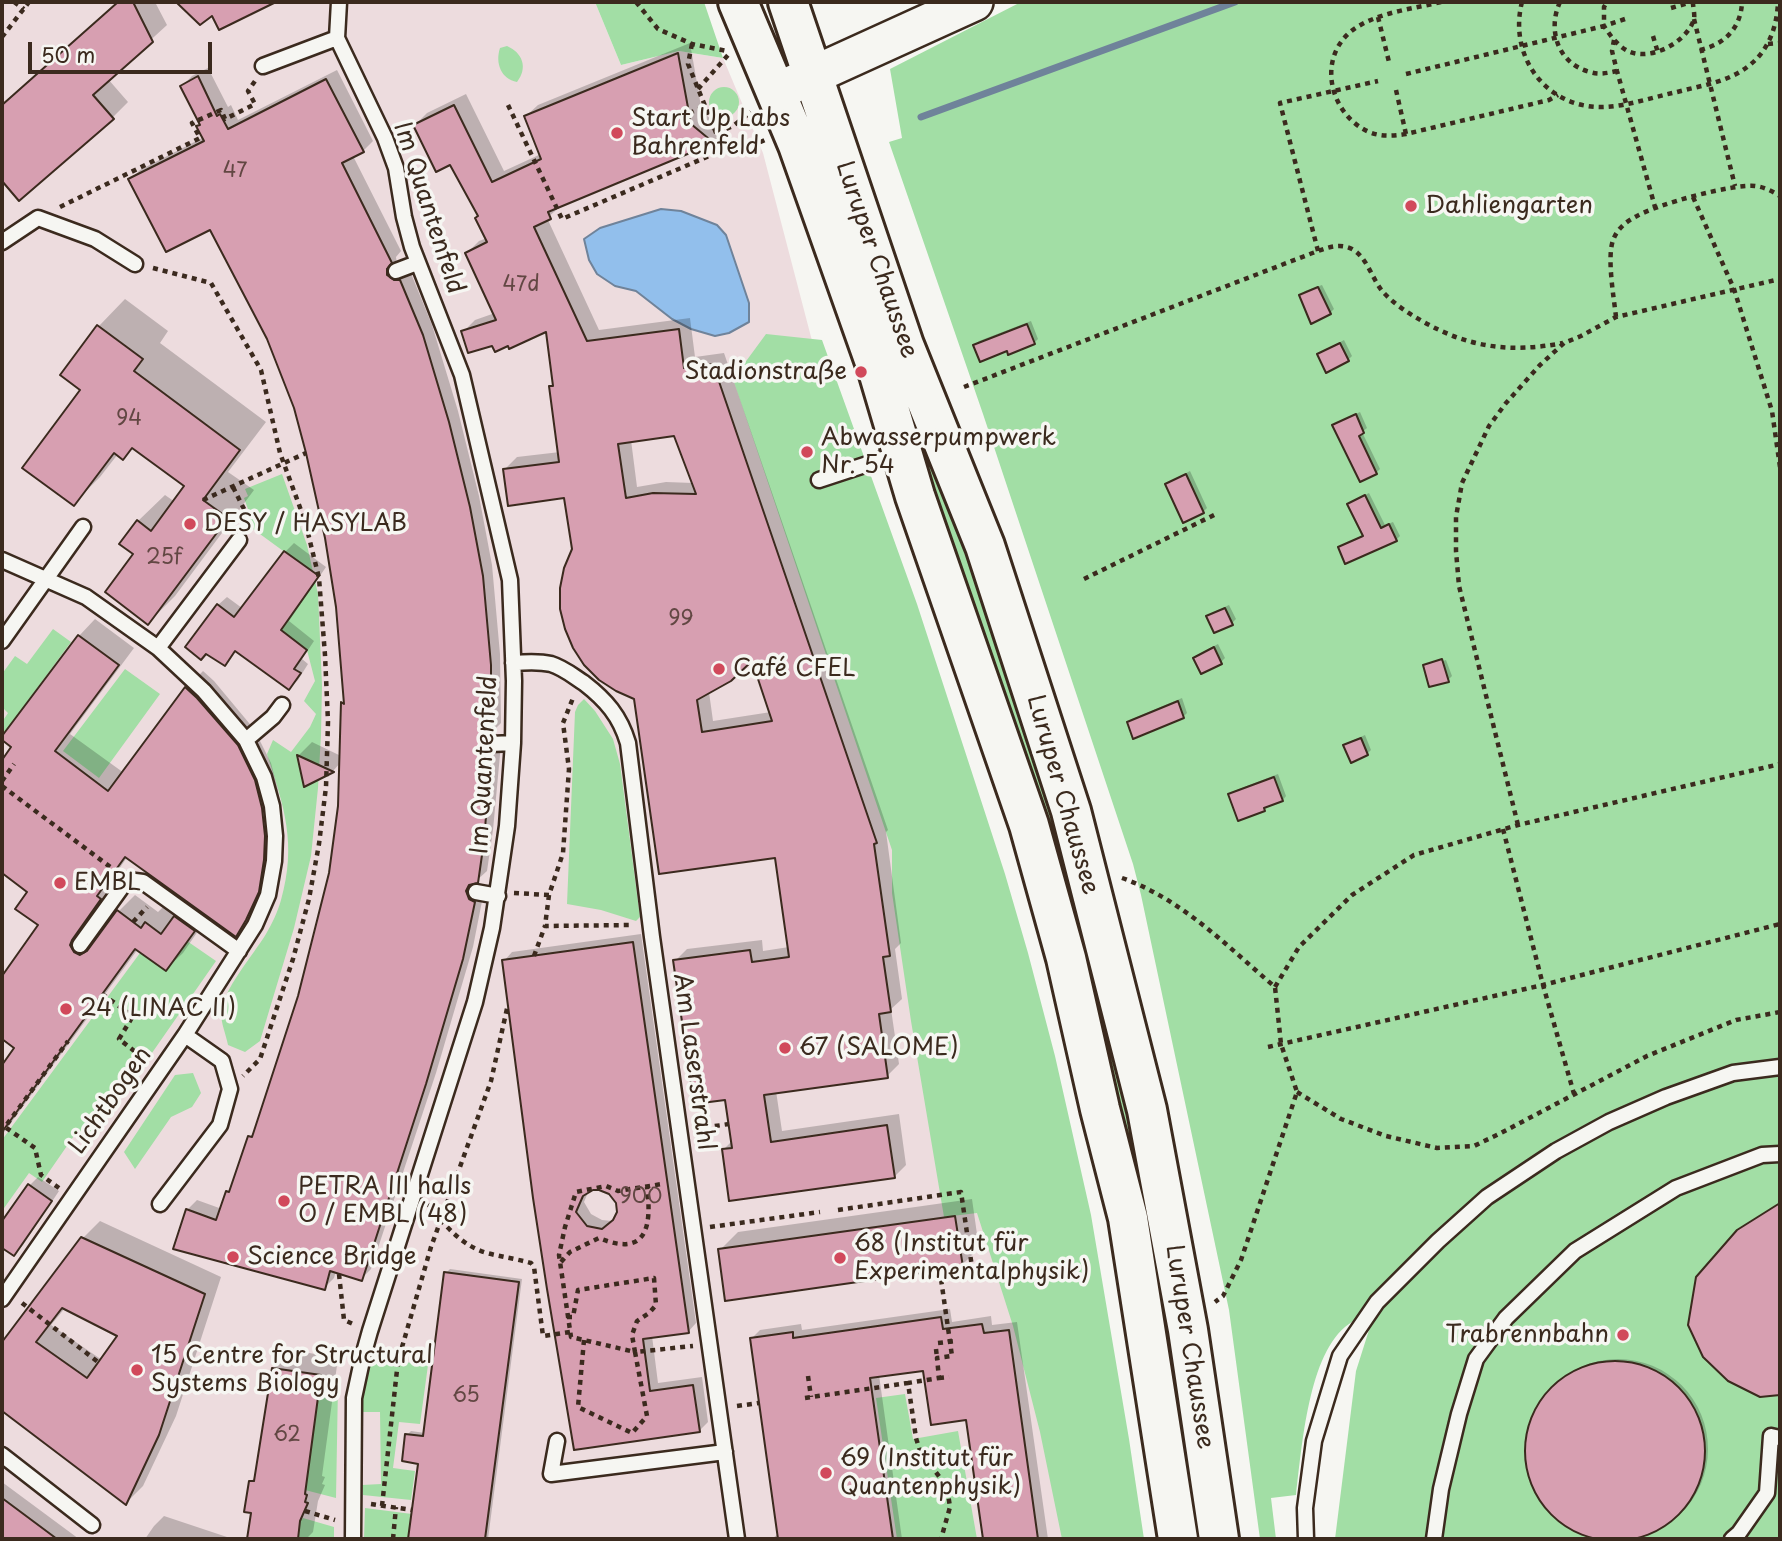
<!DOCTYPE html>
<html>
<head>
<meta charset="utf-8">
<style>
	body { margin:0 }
	#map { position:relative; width:1782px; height:1541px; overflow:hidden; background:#f6f6f2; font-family:"Playpen Sans",sans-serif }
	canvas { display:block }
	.frame { position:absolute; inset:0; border:4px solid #3b2a1e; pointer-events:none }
	.scale { position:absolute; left:28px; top:42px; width:184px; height:32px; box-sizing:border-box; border:4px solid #3b2a1e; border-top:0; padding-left:9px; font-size:21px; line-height:24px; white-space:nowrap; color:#3b2a1e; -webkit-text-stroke:5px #f6f6f2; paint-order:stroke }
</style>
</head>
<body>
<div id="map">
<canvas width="1782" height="1541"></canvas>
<div class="frame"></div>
<div class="scale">50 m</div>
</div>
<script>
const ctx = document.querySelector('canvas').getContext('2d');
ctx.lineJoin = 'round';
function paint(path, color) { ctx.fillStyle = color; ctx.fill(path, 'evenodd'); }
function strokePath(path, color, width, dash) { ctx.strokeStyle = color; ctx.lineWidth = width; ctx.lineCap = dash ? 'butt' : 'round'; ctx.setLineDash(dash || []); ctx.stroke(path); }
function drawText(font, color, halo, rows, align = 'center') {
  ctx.font = font + ' "Playpen Sans",sans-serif'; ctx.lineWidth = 7; ctx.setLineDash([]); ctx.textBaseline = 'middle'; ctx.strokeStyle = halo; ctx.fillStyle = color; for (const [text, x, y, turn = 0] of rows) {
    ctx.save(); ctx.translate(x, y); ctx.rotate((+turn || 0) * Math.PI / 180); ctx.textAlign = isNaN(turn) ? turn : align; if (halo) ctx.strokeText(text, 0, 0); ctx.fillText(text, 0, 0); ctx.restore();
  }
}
paint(new Path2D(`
	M2,2H595L621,65L679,51L723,58L763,153L846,471L1114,1539H2Z`), '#eddcde');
paint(new Path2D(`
	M595,2H704L723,58L679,51L621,65Z
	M1021,2H1780V1539H1335L1356,1371L1369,1330L1368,1321C1361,1316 1356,1319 1349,1324C1308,1352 1302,1448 1296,1495L1271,1498L1276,1539H1260L1229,1310L1141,895L1133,864L983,414L889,142L902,138L890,69Z
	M507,46C523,53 528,68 517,82C501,79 495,63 500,48Z
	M709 102a15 15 0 1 1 30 0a15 15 0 1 1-30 0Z
	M826,155L965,533L1031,730L1121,1066L1206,1539H1191L1153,1290Z
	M766,334L822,340L917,604L1005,874L1028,953L1055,1056L1091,1215L1129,1439L1144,1539H1062L1040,1432L1013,1326L977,1213L944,1217L911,1021L892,893V850L733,379Z
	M282,474L307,545L318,594L322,685L321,735L318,788L311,856L294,928L260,1041L245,1052L228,1045C226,1035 221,1023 221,1013C222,991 254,954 266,934C272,924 278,911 281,900C297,844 284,806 267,754L273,740L291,752L310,727L316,714L304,701L315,681L307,650L281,630L311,587L301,564L249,526V512L244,498L248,496L245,489Z
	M53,629L71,642L2,736V722L8,713L2,707V674L15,656L27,664Z
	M125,669L160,694L99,778L63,751Z
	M584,699L595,711L613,739L620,764L640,917L636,921L601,910L567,904L575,712L578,705Z
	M187,941L216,961L92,1139L78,1130L42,1182L29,1173L2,1211V1140L140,953L166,971Z
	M193,1073L201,1093L192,1107L171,1117L135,1169L124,1152L175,1075Z
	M372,1358L428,1365L420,1424L399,1422L393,1468L415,1471L411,1500L363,1495L362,1485L381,1484L380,1412H361L365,1382Z
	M327,1376L338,1385L336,1498L305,1490L319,1389L324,1390Z
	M905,1394L913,1439L958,1431L977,1539H897L876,1398Z
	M365,1508L412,1514L408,1539H364Z
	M303,1518L334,1527V1539H298L300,1521Z`), '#a2dea5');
const water = new Path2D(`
	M661,209L681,211L717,225L726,235L749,303V322L729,333L715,336L691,329L672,319L636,291L615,286L597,274L589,260L584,239L600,228Z`);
paint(water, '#92bfec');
strokePath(water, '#6f839a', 2);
paint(new Path2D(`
	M118,2H155L167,25L108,79L128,102L113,117L20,198L2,178V104Z
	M690,43L702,112L725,130L713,142L561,204L562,205L547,218L599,330L690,318L695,357L724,353L888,830L886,832L901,943L895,949L902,999L891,1009L899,1064L887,1076L776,1091L782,1131L899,1114L906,1165L894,1177L723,1150L733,1140L727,1098L675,961L687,949L762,940L763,951L789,947L776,856L636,697L573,549L566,496L505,469L517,457L560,452L551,387L555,383L547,329L493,344L463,332L475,320L495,313L467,253L479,241L487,238L480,216L451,163L415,125L427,113L466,94L504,171L541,154L526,116L538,105ZM675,434L693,483L666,482L637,487L631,440ZM753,658L771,712L713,721L709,692Z
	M208,68L228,107L231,105L238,120L337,70L373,141L363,151L353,156L401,251L396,257L397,265L410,271L432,325L458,411L479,496L492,565L500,654L501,723L491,733L493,740L501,744L493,830L487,871L476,881L479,889L484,891L473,947L436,1073L371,1269L361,1279L336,1271L334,1278L324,1288L187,1210L197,1200L222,1209L228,1192L233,1186L250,1137L257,1130L300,996L331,873L340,806L341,762L333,771L306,785L299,755L312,742L341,756L343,703L345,700L338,607L327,538L296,408L268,338L211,227L130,180L140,170L204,137L201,124L182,86L192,76Z
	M1322,285L1334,309L1330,313L1301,295L1305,291Z
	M125,299L168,331L160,343L266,422L228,472L254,490L175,596L148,623L135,554L138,521L165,495L175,502L187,486L134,447L123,458L118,454L100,477L73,504L83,390L62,375L99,326Z
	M1031,321L1038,339L1034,343L1008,349L975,345L979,341Z
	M1344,340L1352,356L1348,360L1319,355L1323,351Z
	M1360,412L1367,428L1362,432L1380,469L1376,473L1334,426L1338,422Z
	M1190,471L1207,508L1203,512L1167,485L1171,481Z
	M1369,493L1385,525L1393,522L1400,536L1396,540L1340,548L1344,544L1364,535L1349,504L1353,501Z
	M294,543L326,567L289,621L314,641L302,659L308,664L298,680L289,688L237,650L224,664L218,605L227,597L242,608L285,552Z
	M1229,605L1236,619L1232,623L1208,617L1212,613Z
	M95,619L134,648L70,734L124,773L187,688L203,671L214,681L254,729L271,763L278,790L281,819L280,842L253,918L236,934L209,915L183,953L166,969L138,949L2,1135V1067L17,1047L2,1037V979L41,924L90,808L9,859L2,867V763L14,747L79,636ZM128,856L191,902L176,916L163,907L158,912L135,895L118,912L97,939L90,936L86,927L88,921L117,882L112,879Z
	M1218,644L1225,658L1221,662L1202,672L1195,658L1199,654Z
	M1446,660L1452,676L1448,680L1425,665L1427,663V666Z
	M1182,698L1187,713L1183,717L1129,723L1132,719Z
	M1365,735L1371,750L1367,754L1345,745L1349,742Z
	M1278,774L1286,796L1283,800L1267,805L1264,810L1230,795L1234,791Z
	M641,934L696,1323L688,1332L652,1336L658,1383L702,1377L708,1422L699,1431L576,1448L504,961L512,952ZM599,1188L615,1197L619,1213L612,1221L602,1220L591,1214L584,1202L589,1190Z
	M38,1177L59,1191L23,1245L14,1254L2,1245V1224L29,1186Z
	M972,1199L979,1248L962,1265L720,1250L738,1232Z
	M1780,1203V1393L1760,1395L1744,1226Z
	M100,1221L221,1277L176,1416L143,1486L126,1503L2,1409V1345L83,1238ZM65,1308L119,1336L102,1360L51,1325Z
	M450,1269L522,1279L488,1539H410L420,1462L407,1435L411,1431L425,1433L446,1273Z
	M950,1309L952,1322L991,1316L992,1325L1017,1322L1048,1539H985L968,1418L924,1369L879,1375L902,1539H772L779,1533L751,1339L760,1330L801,1324L802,1330Z
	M292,1350L338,1358L322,1476L325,1477L322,1484L325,1485L318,1501L313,1532L306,1539H249L253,1512L251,1481L257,1476L274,1368Z
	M1528 1449a90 90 0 1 1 180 0a90 90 0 1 1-180 0Z
	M2,1482L79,1539H2Z
	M164,1516L227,1537L226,1539H145L154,1526Z`), '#0003');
strokePath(new Path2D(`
	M921,117L1235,2`), '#6f839a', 7);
const building = new Path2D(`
	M118,2H133L153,42L93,95L114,119L19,201L2,181V105Z
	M176,2H276L219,30L212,16L200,25Z
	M678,53L691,124L714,143L548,212L551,219L534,227L587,341L679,329L684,368L713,364L877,843L874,844L890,956L883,957L891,1012L879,1014L888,1078L764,1095L771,1142L887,1125L895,1178L729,1201L722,1149L732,1148L725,1100L694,1104L673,960L750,950L752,962L789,957L775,858L659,874L634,699L616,691L599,680L584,665L573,648L565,629L560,609V588L564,568L572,549L564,498L508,506L503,469L559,462L549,386H553L546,332L509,349L508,346L495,352L492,346L468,353L461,331L496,320L465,253L487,242L475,218L478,216L450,165L436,172L413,125L454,105L492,182L541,159L524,116ZM674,436L696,494L653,493L626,498L618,444ZM752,661L772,721L702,732L697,700L731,681Z
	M198,76L217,116L220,114L228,129L326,79L364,152L342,163L392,263L387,269V275L394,280H400L423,335L449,422L470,507L483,576L491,665V734L485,736L481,744L483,750L491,754L484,841L478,883L469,885L466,891L469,899L475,902L463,959L426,1084L362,1281L330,1271L325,1290L173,1249L186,1209L216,1220L226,1191L229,1192L248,1136L252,1137L298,996L329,873L338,806L341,702L344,704L336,607L325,538L306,453L294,408L267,339L210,230L166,252L128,179L204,141L196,126L200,125L180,86Z
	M1318,287L1331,314L1311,324L1299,295Z
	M1027,324L1035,344L1008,355L1007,351L980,362L973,345Z
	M97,325L143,359L134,371L240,450L203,500L228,518L148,625L105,592L133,554L119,544L137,520L151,531L184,486L132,448L123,460L114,453L74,506L22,468L80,390L60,375Z
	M1340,343L1349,361L1326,373L1317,354Z
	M1356,414L1364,433L1359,436L1377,474L1360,482L1332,425Z
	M1186,474L1204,513L1183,523L1165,484Z
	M1365,495L1381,528L1389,524L1397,541L1345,564L1338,547L1363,536L1347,504Z
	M284,551L319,576L281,630L307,650L294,669L301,673L289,690L235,651L225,666L206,654L201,660L185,647L217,604L234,617Z
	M1225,608L1233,625L1214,633L1206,616Z
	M78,635L119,665L55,751L108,791L185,687L197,698L238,745L255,780L262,808L265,836L264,860L259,892L246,920L236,937L125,857L97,896L101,899L72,940L70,945L74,952L80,955L87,951L117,910L141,928L145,922L161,934L174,916L195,931L166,971L135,949L2,1132V1065L14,1048L2,1039V976L38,925L15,909L27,892L2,873V760L11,747L2,740V736Z
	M1214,647L1222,664L1201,674L1193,658Z
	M1442,659L1449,682L1429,687L1423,665Z
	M1178,701L1184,718L1133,739L1127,722Z
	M1361,738L1368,755L1351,763L1343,745Z
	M297,755L334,772L304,787Z
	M1274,777L1283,801L1264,808L1265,811L1238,821L1228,794Z
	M633,942L689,1333L643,1339L650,1391L693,1385L700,1432L574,1450L547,1289L533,1198L502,960ZM593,1190H599L609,1194L616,1203L617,1212L613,1220L602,1229L587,1226L576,1212L583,1196Z
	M28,1184L52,1201L14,1256L2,1248V1221Z
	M1780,1203V1395L1760,1397L1728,1381L1703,1357L1688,1325L1696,1277L1737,1230Z
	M955,1216L963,1267L725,1301L718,1249Z
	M81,1237L205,1294L159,1435L126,1505L2,1411V1342ZM62,1308L117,1336L87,1378L36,1342Z
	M444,1272L519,1282L485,1539H408L418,1464L402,1461L405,1434L423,1436Z
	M941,1317L943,1329L982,1324L984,1333L1009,1330L1038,1539H983L966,1420L931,1425L923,1371L870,1378L893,1539H778L750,1338L793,1332V1338Z
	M1525 1451a90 90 0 1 1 180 0a90 90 0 1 1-180 0Z
	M272,1368L321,1375L305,1494L307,1495L305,1502L308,1503L300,1521L298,1539H247L251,1513L244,1512L249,1481H254Z
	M2,1498L57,1539H2Z`);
paint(building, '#d79fb1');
strokePath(building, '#3b2a1e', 2);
const service = new Path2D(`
	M339,2L337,38L385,138L396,168L404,217L412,247L462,375L510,580L514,681L513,743L507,826L492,928L475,1002L370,1331L363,1356L354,1398L353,1539
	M263,66L337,38
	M2,242L38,218L95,239L135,264
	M396,271L417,263
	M819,480L901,453
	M2,560L86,597L158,648L204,691L246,740L264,777L272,806L275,836L274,861L268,895L255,925L185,1035L2,1299
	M2,641L83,527
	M158,648L239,540
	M513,663C525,662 539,661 551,664C564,668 573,676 584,683C606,700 620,716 628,743L652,937L737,1539
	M246,740L273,717L282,705
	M491,744L513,743
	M476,892L498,896
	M80,945L127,880L143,882L239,951
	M160,1204L220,1125L230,1089L222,1061L185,1035
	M557,1441L551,1474L725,1452
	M2,1455L92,1525
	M1306,1539L1305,1508L1314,1441L1340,1356L1377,1302L1438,1241L1487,1197L1556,1151L1609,1122L1666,1097L1733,1073L1780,1067
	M1434,1539L1441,1489L1459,1414L1476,1359L1506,1318L1575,1251L1676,1188L1762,1155L1780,1154
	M1732,1539L1739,1533L1767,1493L1771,1436L1780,1438`);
const tertiary = new Path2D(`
	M787,87L974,2`);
const secondary = new Path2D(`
	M738,2L798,145L878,371L915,496L1029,825L1066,958L1100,1109L1128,1218L1178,1539
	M788,2L904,345L985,546L1071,811L1147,1110L1188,1330L1219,1539`);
strokePath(service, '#3b2a1e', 19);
strokePath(tertiary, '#3b2a1e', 42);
strokePath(secondary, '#3b2a1e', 44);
strokePath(new Path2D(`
	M636,2L658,29L692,44L727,51
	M1441,2C1412,9 1372,13 1349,33C1317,62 1331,115 1369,132C1381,137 1393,136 1406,134L1549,100L1558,95
	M1522,2C1508,56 1546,109 1604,107C1628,106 1653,97 1677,92C1703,85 1730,82 1751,64C1770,48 1777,25 1778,2
	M1560,2C1547,30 1558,64 1590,72C1599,75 1608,73 1617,71
	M1671,8L1692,2
	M1378,17L1389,62
	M1625,19L1604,26C1610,35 1616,44 1626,50C1648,63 1687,43 1694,19C1695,15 1693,7 1693,3L1696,2
	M1694,19L1735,186
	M1653,36L1658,53
	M2,37L29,2
	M1614,40L1612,51L1617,71L1655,207
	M692,44L688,64L723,150
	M1768,44L1780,43
	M1700,50C1725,44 1741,28 1742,2
	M1406,74L1604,26V7L1607,2
	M698,89L729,54
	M1396,90L1406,134
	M508,105L562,219L723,150L740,151L765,140
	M689,113L705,107
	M717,133L733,126L751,112
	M1693,197L1734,289L1772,411L1780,467
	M60,207L200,138L192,123L221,110L225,119L255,104L248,91L255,81
	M1318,251L1280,103L1378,81
	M153,268L211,283L261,370L280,453L305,521L319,578L325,655L328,722L326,787L319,844L309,899L293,959L260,1059L243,1076
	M1616,317C1614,298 1606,254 1614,238C1618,228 1627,221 1637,216C1658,204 1731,184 1755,186C1764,187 1772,191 1780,196
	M964,387L1310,254C1324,249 1338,242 1352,249C1367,257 1372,279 1383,292C1394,304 1408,313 1422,321C1469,348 1511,353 1563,343
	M233,487L246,513L247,525
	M1084,579L1216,514
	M2,781L14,764
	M2,786L113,869
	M1518,825L1459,586L1456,551V517L1462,483L1489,426L1506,403L1540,365L1564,343L1581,336L1616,317L1780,279
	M1503,829L1543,985L1574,1094
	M1122,878C1182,899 1228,947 1275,987L1281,1044L1297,1092L1241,1260L1223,1296L1215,1302
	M514,893L549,895L563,853L569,769L563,723L573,698
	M549,895L545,926L633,925
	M133,922L147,907
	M534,956L545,926
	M1275,987L1299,947L1352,895L1414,855L1518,825L1780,764
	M102,994L133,1016L119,1039L147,1061
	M1268,1047L1543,985L1780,924
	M1297,1092L1341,1119L1386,1136L1437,1148L1474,1146L1501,1133L1647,1056L1736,1020L1780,1012
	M695,1129L729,1124
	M59,1188L41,1175L35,1148L5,1127L68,1041
	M428,1204C444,1225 462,1246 487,1253C502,1257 517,1259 531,1263L534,1267L543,1336L570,1332
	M838,1210L961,1192L973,1274L941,1279L952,1356L937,1358L939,1378L908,1383
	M710,1227L820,1212
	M561,1262L570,1252L599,1238C647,1258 652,1226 647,1187
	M339,1274L344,1320L353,1324
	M22,1303L98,1362
	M567,1317H573L578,1290L654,1278L656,1305L649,1313L637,1321L632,1335L635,1352L693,1346
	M584,1340L578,1407L632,1433L647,1416L635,1352L571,1337L559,1255L565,1227L576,1192L606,1186L618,1191L662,1184
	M936,1349L937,1358
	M381,1350L433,1358
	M808,1376L811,1397
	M939,1378L949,1377
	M805,1398L908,1383L916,1438L920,1451L947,1487L950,1507L941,1539
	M737,1406L759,1403
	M371,1504L412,1510
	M382,1506L398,1361L431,1247L491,1081L508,1004
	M305,1511L335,1520
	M393,1539L396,1507`), '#3b2a1e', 4.5, [5, 5]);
strokePath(service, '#f6f6f2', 14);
strokePath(tertiary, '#f6f6f2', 37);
strokePath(secondary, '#f6f6f2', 38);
strokePath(new Path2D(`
	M14,2L24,9
	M203,500L306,453
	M938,1343L956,1341`), '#3b2a1e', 4.5, [5, 5]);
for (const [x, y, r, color] of [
	[617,133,7,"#d1495b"],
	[1411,206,7,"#d1495b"],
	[861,372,7,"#d1495b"],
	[807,452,7,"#d1495b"],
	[190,524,7,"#d1495b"],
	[719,669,7,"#d1495b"],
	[60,883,7,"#d1495b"],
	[66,1009,7,"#d1495b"],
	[785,1048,7,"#d1495b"],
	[284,1201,7,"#d1495b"],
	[233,1257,7,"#d1495b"],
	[840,1258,7,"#d1495b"],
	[1623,1335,7,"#d1495b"],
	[137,1370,7,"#d1495b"],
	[826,1473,7,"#d1495b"]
]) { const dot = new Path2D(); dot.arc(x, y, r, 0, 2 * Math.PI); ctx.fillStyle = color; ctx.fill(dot); strokePath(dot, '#f6f6f2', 2.5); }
drawText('21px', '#624743', null, [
	["47",235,171],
	["47d",521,285],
	["94",129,419],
	["25f",164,558],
	["99",681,619],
	["900",641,1197],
	["65",466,1396],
	["62",287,1435]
]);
drawText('24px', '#3b2a1e', '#f6f6f2', [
	["Start Up Labs",631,119],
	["Bahrenfeld",631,147],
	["Dahliengarten",1425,206],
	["Stadionstraße",847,372,"right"],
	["Abwasserpumpwerk",821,438],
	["Nr. 54",821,466],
	["DESY / HASYLAB",204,524],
	["Café CFEL",733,669],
	["EMBL",74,883],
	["24 (LINAC II)",80,1009],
	["67 (SALOME)",799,1048],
	["PETRA III halls",298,1187],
	["O / EMBL (48)",298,1215],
	["68 (Institut für",854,1244],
	["Experimentalphysik)",854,1272],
	["Science Bridge",247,1257],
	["Trabrennbahn",1609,1335,"right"],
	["15 Centre for Structural",151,1356],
	["Systems Biology",151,1384],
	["69 (Institut für",840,1459],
	["Quantenphysik)",840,1487]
], 'left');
drawText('24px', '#3b2a1e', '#f6f6f2', [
	["Im Quantenfeld",428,208,72],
	["Luruper Chaussee",876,260,71],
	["Im Quantenfeld",485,765,-87],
	["Luruper Chaussee",1062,795,74],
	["Am Laserstrahl",693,1062,82],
	["Lichtbogen",111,1101,-55],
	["Luruper Chaussee",1189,1347,81]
]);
</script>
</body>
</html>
